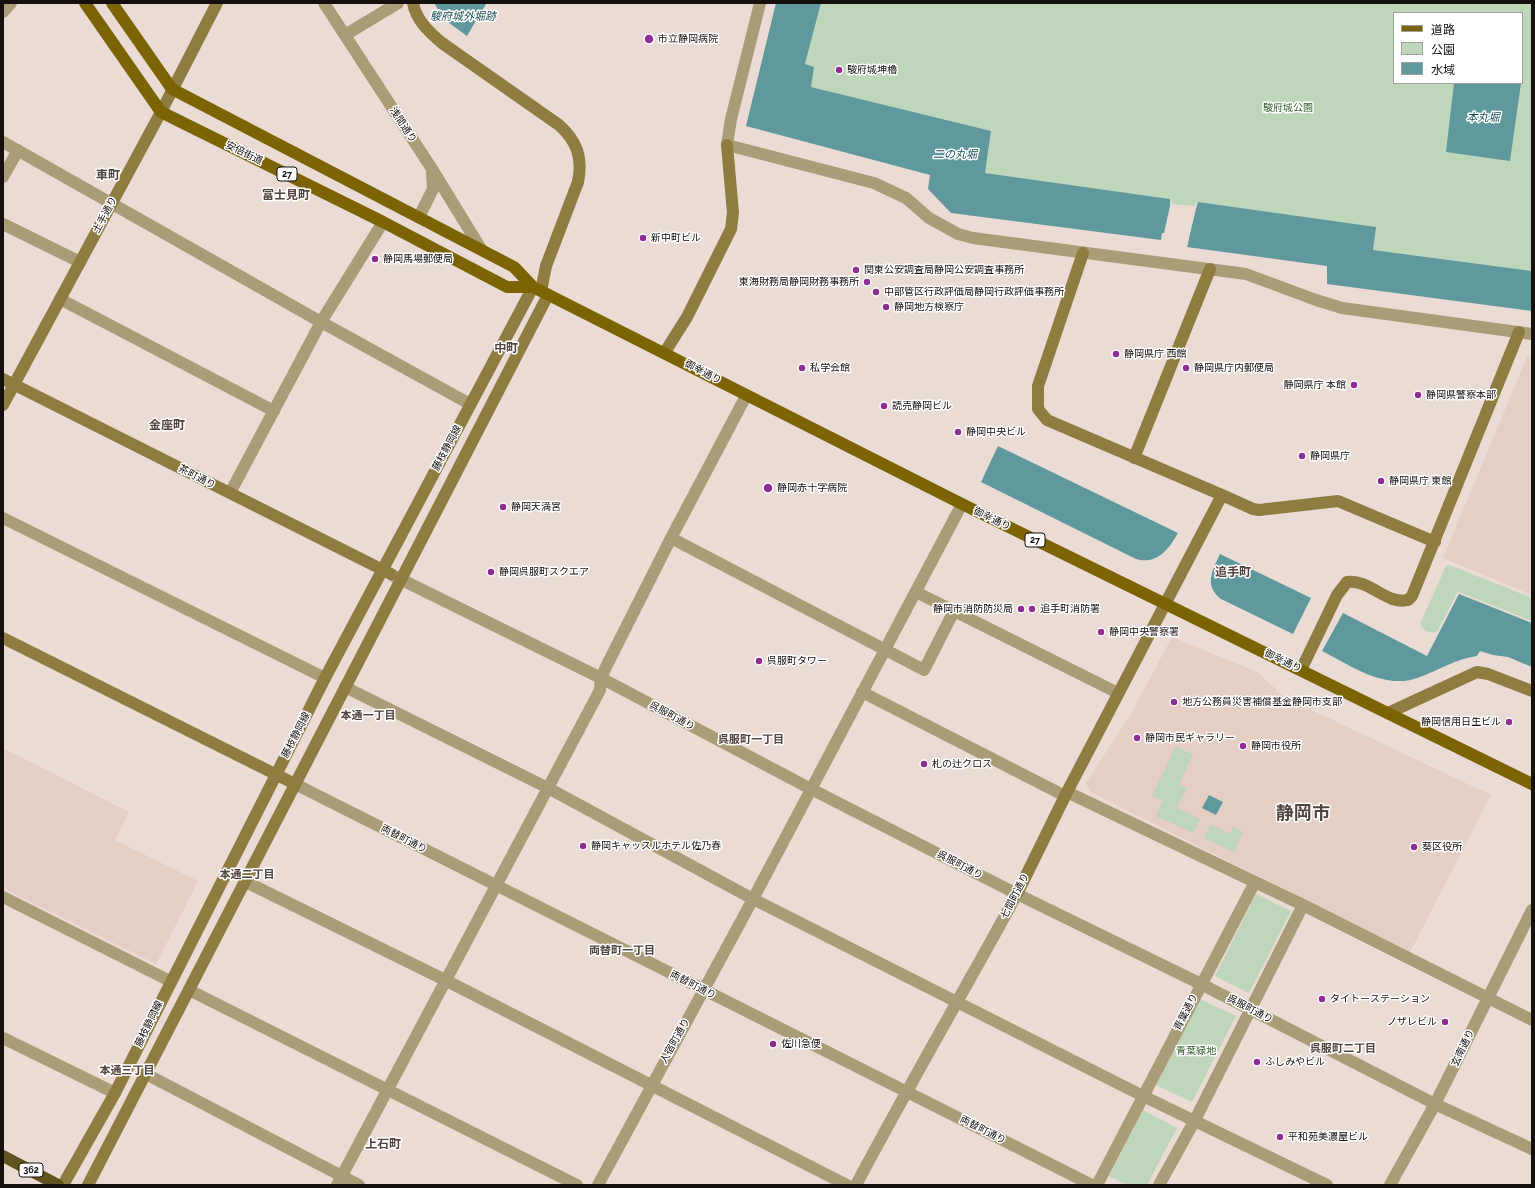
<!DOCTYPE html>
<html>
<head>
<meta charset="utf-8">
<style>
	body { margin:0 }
	#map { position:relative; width:1535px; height:1188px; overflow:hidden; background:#eadbd4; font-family:Raleway,"Noto Sans JP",sans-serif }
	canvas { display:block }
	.frame { position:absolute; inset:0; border:4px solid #15100e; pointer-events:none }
	.legend { position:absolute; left:1393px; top:12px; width:130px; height:72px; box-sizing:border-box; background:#fff; border:1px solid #a19f9f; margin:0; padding:5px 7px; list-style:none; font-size:12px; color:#15100e }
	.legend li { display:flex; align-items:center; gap:8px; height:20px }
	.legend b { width:20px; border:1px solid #a19f9f }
</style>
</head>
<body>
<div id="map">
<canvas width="1535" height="1188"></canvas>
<div class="frame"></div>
<ul class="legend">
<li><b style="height:5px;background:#7c6405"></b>道路</li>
<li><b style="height:11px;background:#bed6b9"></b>公園</li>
<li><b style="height:11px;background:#5f999d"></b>水域</li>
</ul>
</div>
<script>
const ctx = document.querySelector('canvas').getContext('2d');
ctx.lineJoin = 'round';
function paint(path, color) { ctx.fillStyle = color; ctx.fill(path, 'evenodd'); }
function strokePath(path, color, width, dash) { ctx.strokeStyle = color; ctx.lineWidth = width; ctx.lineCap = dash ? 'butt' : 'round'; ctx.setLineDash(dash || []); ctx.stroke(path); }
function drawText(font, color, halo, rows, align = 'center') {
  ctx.font = font + ' Raleway,"Noto Sans JP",sans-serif'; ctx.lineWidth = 3; ctx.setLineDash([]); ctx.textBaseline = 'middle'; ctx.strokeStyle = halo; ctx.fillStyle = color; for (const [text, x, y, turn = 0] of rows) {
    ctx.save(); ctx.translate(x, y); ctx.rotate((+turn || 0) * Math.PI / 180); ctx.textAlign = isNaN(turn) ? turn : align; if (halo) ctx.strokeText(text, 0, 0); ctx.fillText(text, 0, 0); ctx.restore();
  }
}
paint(new Path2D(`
	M1527,357H1532V595L1443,558Z
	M1172,637L1259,673L1284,697L1491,795L1410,952L1091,792L1086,783L1131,714Z
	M3,748L129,812L115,840L198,881L156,964L3,888Z`), '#e5cec3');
paint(new Path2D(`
	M821,3H1532V271L1373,250L1375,227L1198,202L1197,208L1170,205V199L985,173L991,131L811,87L814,67L805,64ZM1394,13H1522V83H1394Z
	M1449,565L1532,598V621L1459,592L1457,593L1437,632C1429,634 1424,631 1420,624L1446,566Z
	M1176,746L1193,755L1179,784L1187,788L1177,808L1200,819L1193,833L1156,816L1163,801L1152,796Z
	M1210,824L1230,834L1233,827L1243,832L1234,852L1204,838Z
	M1256,894L1291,911L1249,993L1215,976Z
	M1200,999L1236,1016L1192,1102L1156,1085Z
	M1143,1110L1177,1128L1147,1185H1127L1109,1176Z`), '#bed6b9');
paint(new Path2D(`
	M434,3H486V4L467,36L445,20Z
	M776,3H821L805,64L814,67L811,87L991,131L985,173L1170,199V205L1196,208L1198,202L1376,227L1373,250L1532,271V311L1327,284V266L1187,247L1189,237L1162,233L1161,240L951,213L928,189L930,175L746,126Z
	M1454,83H1521L1510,161L1446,152Z
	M998,446L1178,533C1169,549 1157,565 1136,559L981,482Z
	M1220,554L1311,598L1293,634L1221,599C1204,586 1212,571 1220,554Z
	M1459,594L1532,623V667L1508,657L1493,655L1480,651L1477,656C1456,659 1439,670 1420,677C1385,691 1352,666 1322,651L1343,613L1427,656Z
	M1209,795L1223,802L1216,815L1202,808Z`), '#5f999d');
paint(new Path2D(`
	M1172,197V204L1195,206L1198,200L1187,247H1185L1187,239L1164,235L1162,242Z`), '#eadbd4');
strokePath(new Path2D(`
	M324,3L432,169L481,249
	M760,3L731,119L727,145L874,183L906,198L929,218L958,234L973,238L1246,274L1316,300L1342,308L1532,334
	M3,12L11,3
	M345,35L398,3
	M3,142L321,322L470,404
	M3,177L18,150
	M419,217L433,189L432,172
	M3,224L80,262
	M60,299L274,411
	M230,493L321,322L383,222
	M3,518L325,678
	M671,538L924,670L954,611
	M392,575L601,678L811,789L1017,894L1201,984L1435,1104L1532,1149
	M916,592L1118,693
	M345,687L548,788L753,899L1143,1096L1327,1185
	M862,692L1065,796
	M295,784L1092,1185
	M1067,792L1303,905L1532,1020
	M244,881L445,980L847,1185
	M3,897L170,981
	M189,990L577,1185
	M3,1038L115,1093
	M146,1074L359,1185
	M337,1185L600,690L601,678L606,667L671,538L746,396
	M598,1185L753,899L962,504
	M856,1185C908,1087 964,991 1017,894
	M1097,1185L1255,882
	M1159,1185L1195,1120L1303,905
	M1390,1185L1435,1104L1532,910`), '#a99c76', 12);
strokePath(new Path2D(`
	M413,3C416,20 429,32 442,43L559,125C577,141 583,158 578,182L546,266L541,291
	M665,352L687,317L731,229L733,213L727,145
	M3,379L391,574
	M3,405L161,112L217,3
	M1134,458L1210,269
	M1222,495L1253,509L1259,510L1338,501L1435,542
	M3,638L295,784
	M1301,670L1337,595L1347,582C1370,579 1386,605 1408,600L1412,596L1519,332
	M1388,713L1477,672L1488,674L1532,691
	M1017,894L1067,792L1222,495L1047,420L1038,409V386L1083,253
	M63,1185L115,1093L325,678L533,287
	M88,1185L548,295`), '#8f7c40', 12);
strokePath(new Path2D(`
	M85,3L161,112L383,222L507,287H533
	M112,3L172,89L514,267L533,287L962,504L1532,784`), '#7c6405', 12);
strokePath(new Path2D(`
	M3,1156L58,1185`), '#61521e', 12);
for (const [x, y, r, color] of [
	[649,39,5,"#902d95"],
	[839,70,4,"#902d95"],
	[643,238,4,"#902d95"],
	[375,259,4,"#902d95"],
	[856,270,4,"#902d95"],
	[867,282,4,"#902d95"],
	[876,292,4,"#902d95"],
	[886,307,4,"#902d95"],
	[1116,354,4,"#902d95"],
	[802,368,4,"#902d95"],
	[1186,368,4,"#902d95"],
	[1354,385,4,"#902d95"],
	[1418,395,4,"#902d95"],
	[884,406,4,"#902d95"],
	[958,432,4,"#902d95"],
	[1302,456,4,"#902d95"],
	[1381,481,4,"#902d95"],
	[768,488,5,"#902d95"],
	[503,507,4,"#902d95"],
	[491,572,4,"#902d95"],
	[1021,609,4,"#902d95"],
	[1032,609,4,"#902d95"],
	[1101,632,4,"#902d95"],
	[759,661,4,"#902d95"],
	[1174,702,4,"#902d95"],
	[1509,722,4,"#902d95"],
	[1137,738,4,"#902d95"],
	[1243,746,4,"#902d95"],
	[924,764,4,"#902d95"],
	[583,846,4,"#902d95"],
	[1414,847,4,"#902d95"],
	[1322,999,4,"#902d95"],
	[1445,1022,4,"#902d95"],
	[773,1044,4,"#902d95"],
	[1257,1062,4,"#902d95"],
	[1280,1137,4,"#902d95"]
]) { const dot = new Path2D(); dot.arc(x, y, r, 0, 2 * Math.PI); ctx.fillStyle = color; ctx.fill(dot); strokePath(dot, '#fff', 1.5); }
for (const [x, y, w] of [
	[287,174,20],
	[1035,540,20],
	[31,1170,24]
]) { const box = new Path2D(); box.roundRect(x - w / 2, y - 7, w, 14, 3); ctx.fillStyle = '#fff'; ctx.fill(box); strokePath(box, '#15100e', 1); }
drawText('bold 9px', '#15100e', null, [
	["27",287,174],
	["27",1035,540],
	["362",31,1170]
]);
drawText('10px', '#15100e', '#fff', [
	["市立静岡病院",658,39],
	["駿府城坤櫓",847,70],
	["新中町ビル",651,238],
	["静岡馬場郵便局",383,259],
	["関東公安調査局静岡公安調査事務所",864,270],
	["東海財務局静岡財務事務所",859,282,"right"],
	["中部管区行政評価局静岡行政評価事務所",884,292],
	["静岡地方検察庁",894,307],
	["静岡県庁 西館",1124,354],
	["私学会館",810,368],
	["静岡県庁内郵便局",1194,368],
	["静岡県庁 本館",1346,385,"right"],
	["静岡県警察本部",1426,395],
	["読売静岡ビル",892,406],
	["静岡中央ビル",966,432],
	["静岡県庁",1310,456],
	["静岡県庁 東館",1389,481],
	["静岡赤十字病院",777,488],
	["静岡天満宮",511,507],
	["静岡呉服町スクエア",499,572],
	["静岡市消防防災局",1013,609,"right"],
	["追手町消防署",1040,609],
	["静岡中央警察署",1109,632],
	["呉服町タワー",767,661],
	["地方公務員災害補償基金静岡市支部",1182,702],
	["静岡信用日生ビル",1501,722,"right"],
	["静岡市民ギャラリー",1145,738],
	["静岡市役所",1251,746],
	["札の辻クロス",932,764],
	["静岡キャッスルホテル佐乃春",591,846],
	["葵区役所",1422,847],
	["タイトーステーション",1330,999],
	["ノザレビル",1437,1022,"right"],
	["佐川急便",781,1044],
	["ふしみやビル",1265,1062],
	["平和苑美濃屋ビル",1288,1137]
], 'left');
drawText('10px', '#36602e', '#fff', [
	["駿府城公園",1288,108],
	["青葉緑地",1196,1051]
]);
drawText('10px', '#15100e', '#fff', [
	["浅間通り",403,125,57],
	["安倍街道",244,153,26],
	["土手通り",105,215,-62],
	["御幸通り",703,372,28],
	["藤枝静岡線",447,448,-62],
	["茶町通り",197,477,27],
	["御幸通り",992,519,26],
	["御幸通り",1283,661,26],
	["呉服町通り",672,716,28],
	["藤枝静岡線",296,735,-63],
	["両替町通り",404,839,27],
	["呉服町通り",960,865,27],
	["七間町通り",1015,896,-63],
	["両替町通り",693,985,27],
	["呉服町通り",1250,1009,27],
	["青葉通り",1186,1012,-63],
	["藤枝静岡線",149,1024,-64],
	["人宿町通り",675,1041,-61],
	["玄南通り",1463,1048,-64],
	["両替町通り",983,1130,27]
]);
drawText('italic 11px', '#1c5054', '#fff', [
	["駿府城外堀跡",463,17],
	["本丸堀",1483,118],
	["二の丸堀",955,155]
]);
drawText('bold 11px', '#51453f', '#fff', [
	["本通一丁目",368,716],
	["呉服町一丁目",751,740],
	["本通二丁目",247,875],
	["両替町一丁目",622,951],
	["呉服町二丁目",1343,1049],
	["本通三丁目",127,1071]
]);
drawText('bold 12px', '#51453f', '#fff', [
	["車町",108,175],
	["富士見町",286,195],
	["中町",506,348],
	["金座町",167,425],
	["追手町",1233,572],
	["上石町",383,1144]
]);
drawText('bold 18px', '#51453f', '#fff', [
	["静岡市",1303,814]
]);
</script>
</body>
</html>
